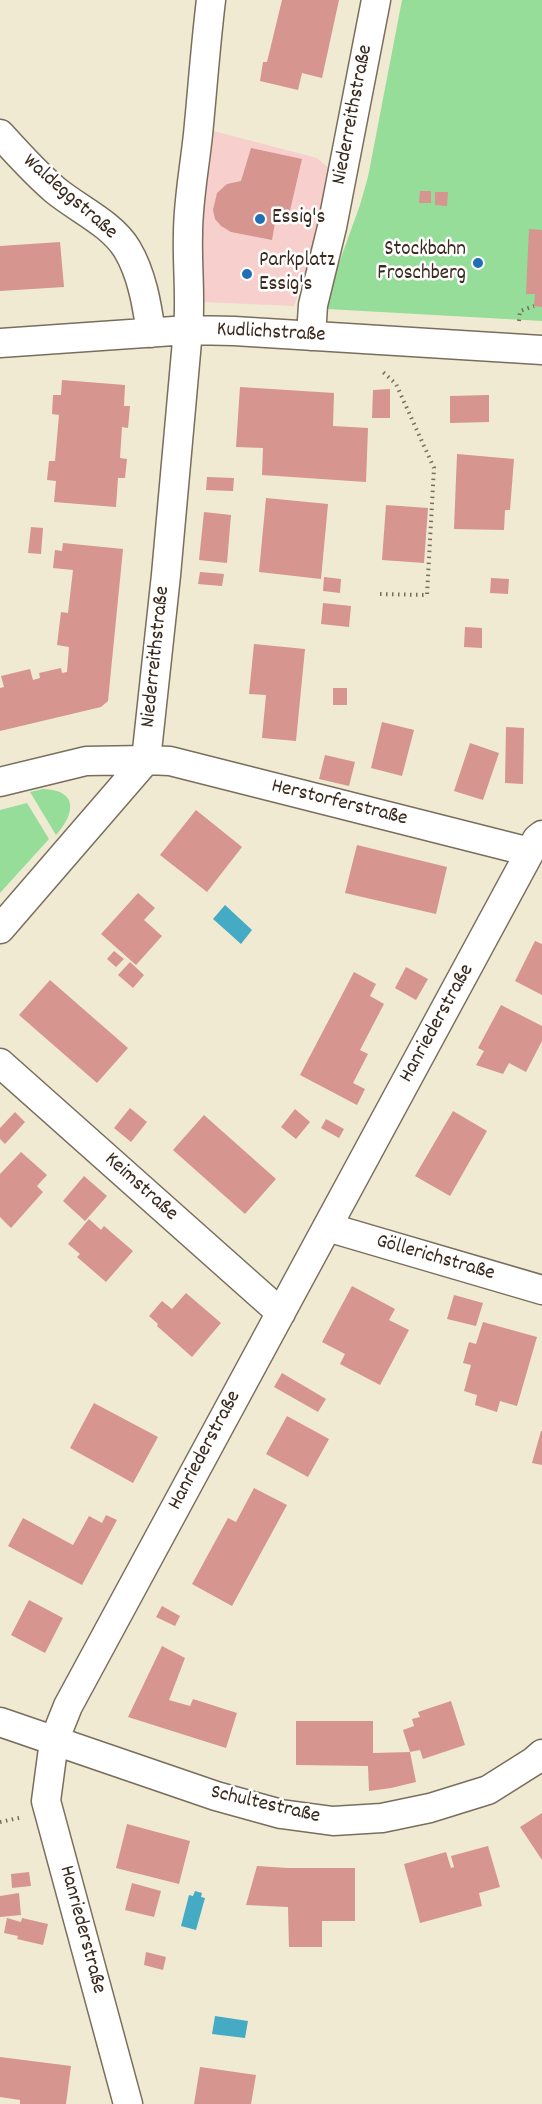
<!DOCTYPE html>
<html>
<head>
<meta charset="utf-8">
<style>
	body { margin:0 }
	canvas { display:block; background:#efead1 }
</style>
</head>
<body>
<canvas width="542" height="2104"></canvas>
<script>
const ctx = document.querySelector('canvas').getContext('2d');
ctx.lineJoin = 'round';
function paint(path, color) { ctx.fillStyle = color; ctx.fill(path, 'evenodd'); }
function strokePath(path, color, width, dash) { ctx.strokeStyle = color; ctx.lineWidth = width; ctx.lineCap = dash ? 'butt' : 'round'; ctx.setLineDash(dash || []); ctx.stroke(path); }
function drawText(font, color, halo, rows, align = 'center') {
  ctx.font = font + ' Dekko,sans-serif'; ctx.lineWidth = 5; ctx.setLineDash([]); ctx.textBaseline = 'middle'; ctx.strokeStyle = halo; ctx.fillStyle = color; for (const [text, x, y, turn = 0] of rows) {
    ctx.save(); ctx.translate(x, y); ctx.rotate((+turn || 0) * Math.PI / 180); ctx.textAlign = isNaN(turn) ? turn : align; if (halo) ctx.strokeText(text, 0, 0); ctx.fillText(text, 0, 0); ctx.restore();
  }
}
paint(new Path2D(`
	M206,129L317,158L332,171L331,203L294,306L202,302L194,235Z`), '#f7d0cd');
paint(new Path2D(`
	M402,0H542V321L327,309L329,291L360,205L368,177Z
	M43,789C79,790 75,814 56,835L30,792Z
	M27,803L49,839L0,893V810Z`), '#95dd98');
paint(new Path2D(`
	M225,905L252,930L241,944L213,919Z
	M195,1891L202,1893L201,1897L205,1898L196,1930L181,1926L189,1895L193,1896Z
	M215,2016L248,2021L245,2038L212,2034Z`), '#45abc5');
paint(new Path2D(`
	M282,0H339L322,78L302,73L298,90L260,81L263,62H267Z
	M251,148L302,159L288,219L276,217L272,240L231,232L221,226L215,219L213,210L217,193L227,184L241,181Z
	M420,191H431V203H419Z
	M435,192H448L447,206L435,205Z
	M529,229L542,230V307L534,306L535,294H526Z
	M60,242L64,287L0,291V246Z
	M62,380L125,385L124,406H130L128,428L122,427L120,458L127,459L125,478H118L116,507L54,502L56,481L47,480L49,461H55L59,415L52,414L53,395H61Z
	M240,387L334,393L333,426L368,428L366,482L262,475L263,448L236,447Z
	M390,389V418H372L373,390Z
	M489,395V422L450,423V396Z
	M457,454L514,459L510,510H505L504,530L454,529Z
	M207,477L234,478L233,491L206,490Z
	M266,498L328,504L321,579L259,572Z
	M386,505L428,508L424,563L382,560Z
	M204,512L231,515L227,563L199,560Z
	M31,527L43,528L41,554L28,553Z
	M63,543L123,549L108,701L101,707L0,731V688L4,687L1,676L30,669L33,680L40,678L39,673L61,668L62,673L67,672L69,647L57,645L61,612L68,613L73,570L53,568L55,550L62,551Z
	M200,572L224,574L222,586L198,584Z
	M324,577L341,579L340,593L323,591Z
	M491,578L509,579L508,594L490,593Z
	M323,603L351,606L349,627L321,624Z
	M465,627L482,628V648L464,647Z
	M254,644L305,649L296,741L262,738L266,695L249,694Z
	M333,688H347V705H333Z
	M382,722L414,730L402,776L371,768Z
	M506,727L524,728L523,784L505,783Z
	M470,743L499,753L483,800L454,791Z
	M325,755L355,762L349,786L319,779Z
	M196,810L242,847L207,892L160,855Z
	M357,845L447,867L436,914L345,893Z
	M138,893L155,908L144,920L162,936L136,965L101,934Z
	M535,941L542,944V995L515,981Z
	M114,951L124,959L116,967L107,959Z
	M130,962L144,975L133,988L118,975Z
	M406,967L428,979L416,1000L395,988Z
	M354,972L376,984L370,996L384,1004L360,1050L368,1054L353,1083L365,1089L357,1105L300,1075Z
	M50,980L128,1048L97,1083L19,1015Z
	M501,1005L542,1026V1041L526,1072L509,1063L503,1074L476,1065L484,1051L478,1048Z
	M130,1108L147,1122L131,1142L114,1128Z
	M295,1109L310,1122L296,1139L281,1127Z
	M453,1111L487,1131L450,1196L415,1176Z
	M15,1112L25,1122L5,1144L0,1139V1128Z
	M204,1115L276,1179L245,1214L173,1150Z
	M326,1119L344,1129L339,1138L321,1128Z
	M21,1152L47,1175L37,1186L43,1192L11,1228L0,1217V1174Z
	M84,1176L107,1196L85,1221L63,1201Z
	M89,1219L101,1230L104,1226L133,1251L106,1282L77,1257L80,1254L68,1244Z
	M352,1286L395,1309L389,1320L409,1330L380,1385L340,1364L345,1354L322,1342Z
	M186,1293L221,1323L192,1357L157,1326L158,1324L149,1316L162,1301L172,1309Z
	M454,1295L483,1303L476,1326L447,1319Z
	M483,1322L537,1337L517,1406L500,1401L497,1412L475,1405L477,1395L464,1391L471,1365L463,1363L469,1342L476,1344Z
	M282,1373L326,1399L318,1412L274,1387Z
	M94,1403L158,1437L133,1483L70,1448Z
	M287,1416L329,1439L308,1477L266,1454Z
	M541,1431H542V1465L532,1463Z
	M254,1488L287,1505L232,1606L192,1584L228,1518L236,1522Z
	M106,1515L117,1520L82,1585L8,1546L23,1518L73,1545L89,1516L102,1523Z
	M29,1600L63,1618L45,1653L11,1635Z
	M162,1606L180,1616L175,1626L156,1617Z
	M162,1646L185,1658L169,1700L190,1706L193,1699L237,1713L226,1748L128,1717Z
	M451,1701L465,1745L423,1759L420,1750L410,1752L403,1730L414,1726L412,1719L420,1717L418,1712Z
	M296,1721H373V1753L410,1752L416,1782L391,1788L369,1791L368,1766L296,1765Z
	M542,1813V1860L520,1827Z
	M127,1824L190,1841L179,1884L116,1868Z
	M488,1846L500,1887L479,1893L482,1906L420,1923L404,1864L446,1852L451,1868L454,1867L451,1856Z
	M257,1866L288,1868H355V1921H322V1947H289L288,1907L246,1905Z
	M29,1872L31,1886L12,1888L11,1874Z
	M132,1883L161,1891L154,1917L125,1910Z
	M19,1893L21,1915L0,1917V1896Z
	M7,1918L21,1922L22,1918L48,1924L43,1945L17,1939L18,1936L4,1933Z
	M146,1952L166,1957L163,1970L144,1965Z
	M0,2057L71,2066L66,2104H20V2100L0,2097Z
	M200,2067L256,2075L251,2104H194Z`), '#d6958e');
const minor = new Path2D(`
	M0,134C18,154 35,173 55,190C78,209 111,223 127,249C142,274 147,305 151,333
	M311,336L313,305L332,227L376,0
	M0,343L188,330L234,331L542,350
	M0,782L86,761L146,760L170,761L530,852
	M0,929L146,760L166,575L188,330C191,298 187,266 188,234C188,197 196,161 199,124C203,82 206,41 211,0
	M0,1063L281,1313
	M327,1227L542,1290
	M0,1722L216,1796L281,1814L333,1821L382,1818L430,1808L488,1790L534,1761L542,1754
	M128,2104L46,1801L54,1741L68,1706L537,839L542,835`);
strokePath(minor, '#7a6d5d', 31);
strokePath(new Path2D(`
	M519,321L520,311L534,306
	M380,594L427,595L434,468L396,384L383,372
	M0,1822L23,1817`), '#7a6d5d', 4, [1.5, 4.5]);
strokePath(minor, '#fff', 28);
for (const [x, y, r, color] of [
	[260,219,6,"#1f6fb2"],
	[478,263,6,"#1f6fb2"],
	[247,274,6,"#1f6fb2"]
]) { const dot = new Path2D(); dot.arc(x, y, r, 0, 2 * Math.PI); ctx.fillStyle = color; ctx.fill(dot); strokePath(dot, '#fff', 2); }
drawText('21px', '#3b2a1e', '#fff', [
	["Niederreithstraße",354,115,-79],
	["Waldeggstraße",69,198,41],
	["Kudlichstraße",271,334,3],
	["Niederreithstraße",157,657,-84],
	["Herstorferstraße",339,804,14],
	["Hanriederstraße",438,1024,-61],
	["Keimstraße",140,1188,42],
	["Göllerichstraße",435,1259,16],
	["Hanriederstraße",206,1451,-62],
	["Schultestraße",265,1806,13],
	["Hanriederstraße",81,1930,75]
]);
drawText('21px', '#3b2a1e', '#fff', [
	["Essig's",272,219],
	["Stockbahn",466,251,"right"],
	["Froschberg",466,275,"right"],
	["Parkplatz",259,262],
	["Essig's",259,286]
], 'left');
</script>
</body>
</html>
